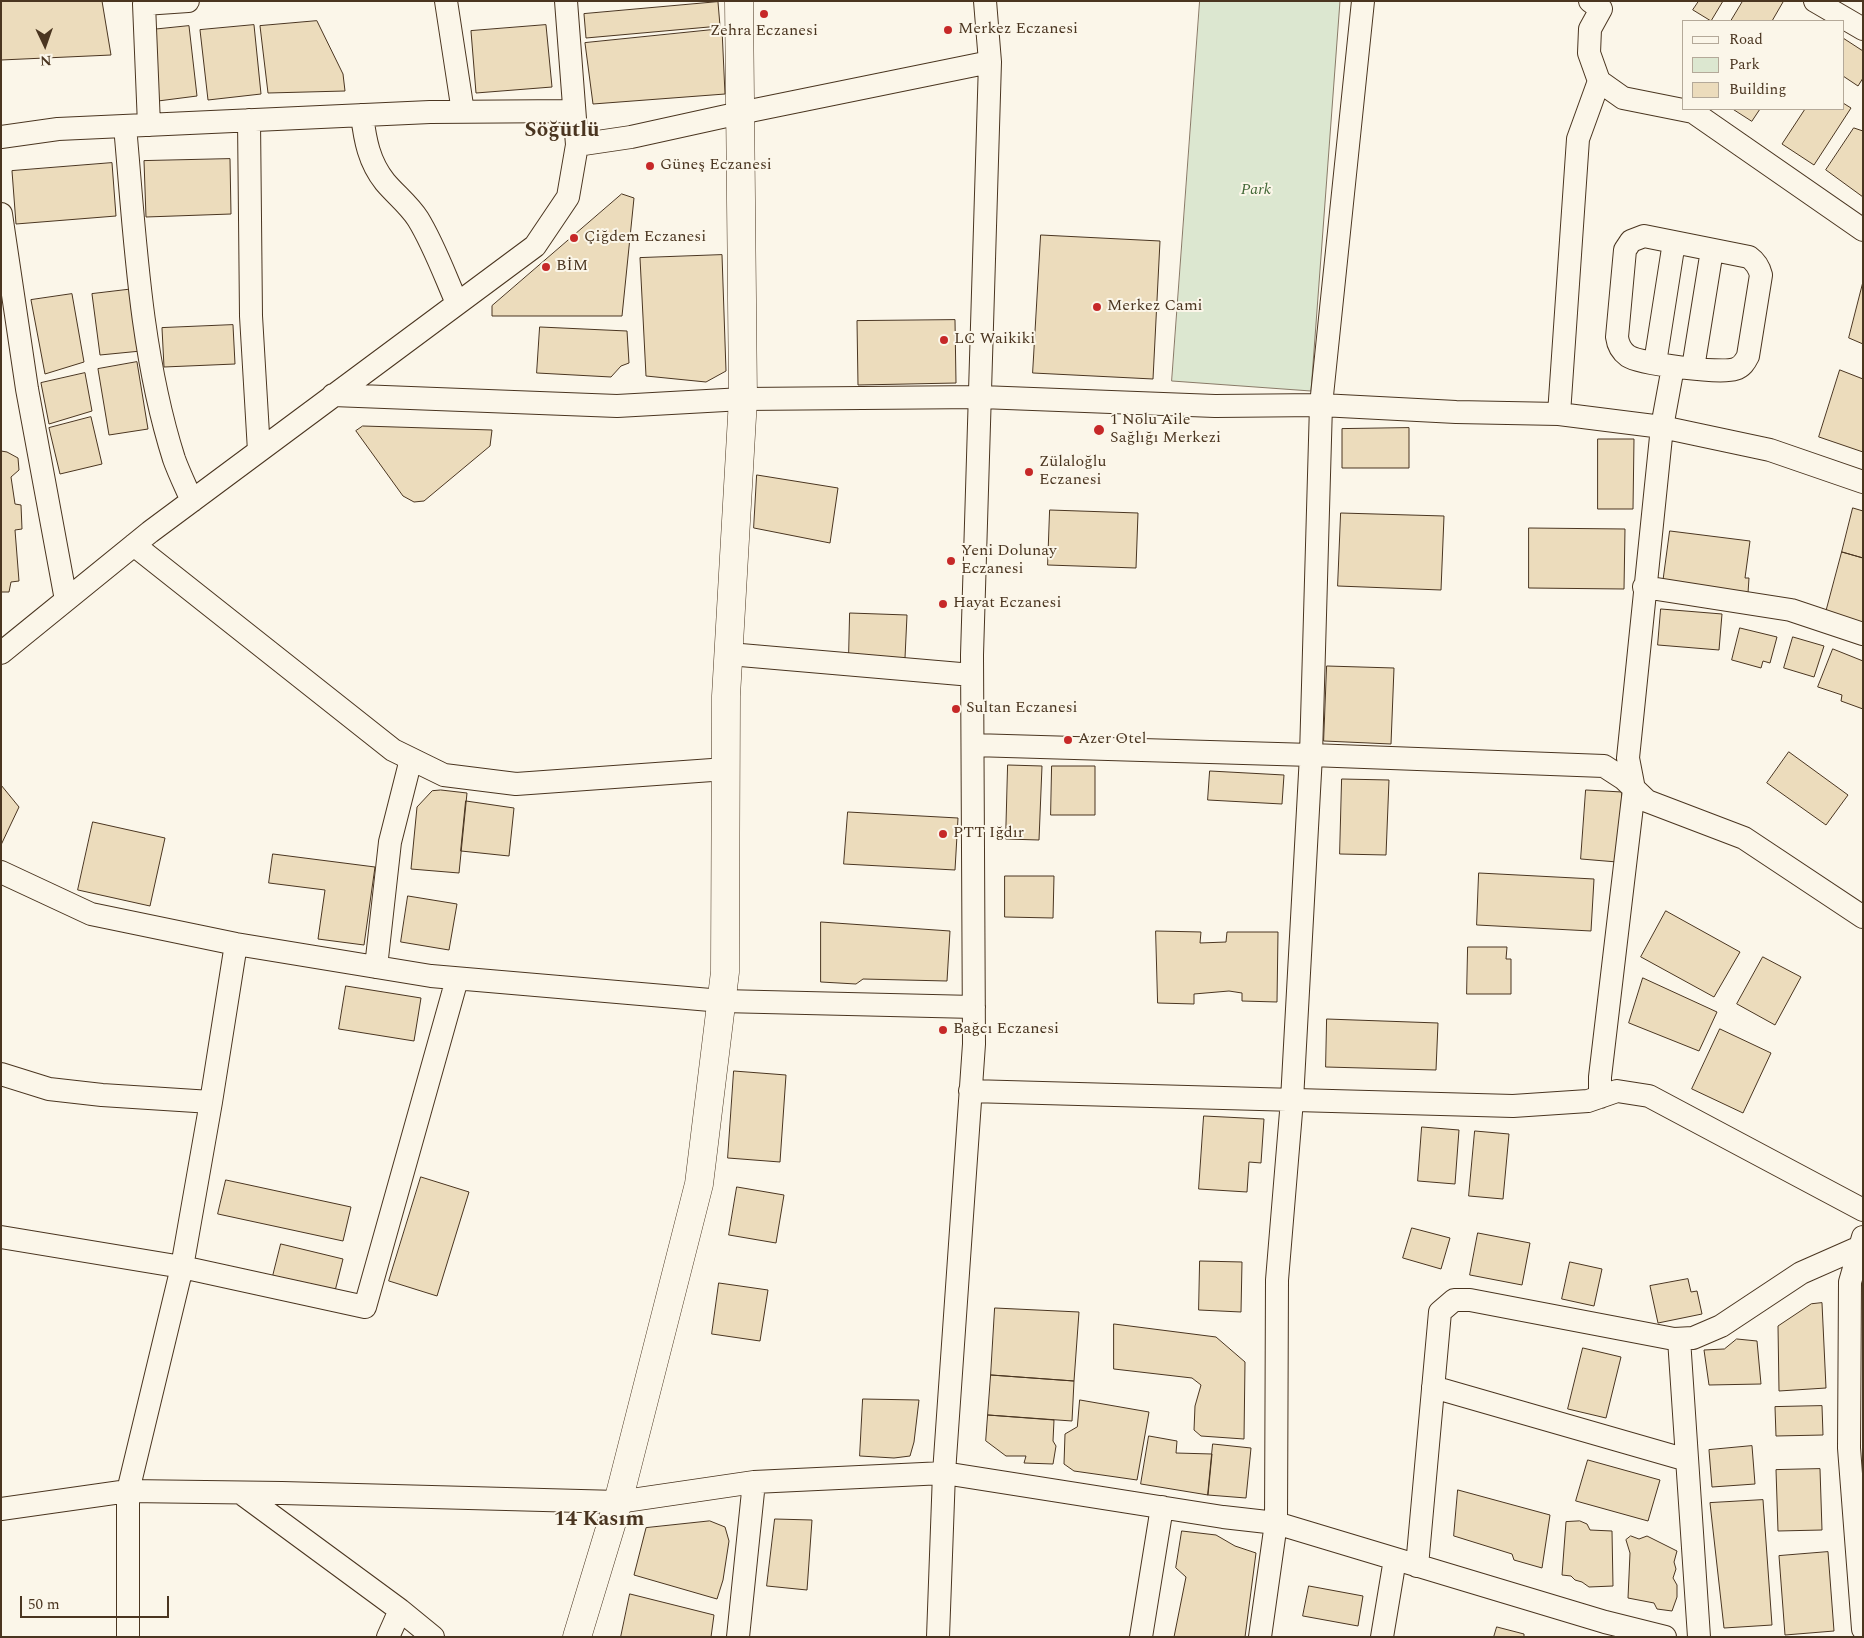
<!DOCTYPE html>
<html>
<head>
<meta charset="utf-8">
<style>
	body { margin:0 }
	#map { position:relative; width:1864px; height:1638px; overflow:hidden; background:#fbf6e9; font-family:Spectral,serif }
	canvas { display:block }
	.frame { position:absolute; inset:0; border:2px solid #4a3520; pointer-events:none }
	.legend { position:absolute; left:1682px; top:20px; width:162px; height:90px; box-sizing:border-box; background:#fbf6e9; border:1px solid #b4a999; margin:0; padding:6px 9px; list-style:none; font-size:15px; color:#4a3520 }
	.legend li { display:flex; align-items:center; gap:10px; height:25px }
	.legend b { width:25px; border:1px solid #b4a999 }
	.north { position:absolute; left:20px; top:20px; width:50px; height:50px; -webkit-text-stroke:4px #fbf6e9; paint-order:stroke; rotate:177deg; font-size:14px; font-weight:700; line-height:20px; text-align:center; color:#4a3520 }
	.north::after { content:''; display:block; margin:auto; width:18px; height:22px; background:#4a3520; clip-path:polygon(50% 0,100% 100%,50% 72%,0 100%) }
	.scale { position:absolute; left:20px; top:1596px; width:149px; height:22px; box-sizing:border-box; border:2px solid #4a3520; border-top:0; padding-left:6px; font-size:15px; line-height:18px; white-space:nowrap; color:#4a3520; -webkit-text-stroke:4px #fbf6e9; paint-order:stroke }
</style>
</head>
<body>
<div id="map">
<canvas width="1864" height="1638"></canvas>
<div class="frame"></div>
<ul class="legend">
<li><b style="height:6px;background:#fbf6e9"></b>Road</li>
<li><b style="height:14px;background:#dce7d0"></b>Park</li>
<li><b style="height:14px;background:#ecdcbc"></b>Building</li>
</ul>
<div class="north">N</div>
<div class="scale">50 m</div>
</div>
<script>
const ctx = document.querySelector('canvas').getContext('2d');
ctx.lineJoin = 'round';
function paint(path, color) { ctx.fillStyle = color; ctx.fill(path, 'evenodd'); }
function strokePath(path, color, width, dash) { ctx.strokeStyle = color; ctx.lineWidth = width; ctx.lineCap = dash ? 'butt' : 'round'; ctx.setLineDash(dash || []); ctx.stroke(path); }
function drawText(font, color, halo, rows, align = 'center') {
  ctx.font = font + ' Spectral,serif'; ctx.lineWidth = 4; ctx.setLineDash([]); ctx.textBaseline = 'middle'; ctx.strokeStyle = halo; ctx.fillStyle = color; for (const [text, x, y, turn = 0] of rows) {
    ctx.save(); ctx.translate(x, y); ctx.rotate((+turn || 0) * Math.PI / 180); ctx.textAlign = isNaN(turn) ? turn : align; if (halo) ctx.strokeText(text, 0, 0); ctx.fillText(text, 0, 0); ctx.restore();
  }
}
const green = new Path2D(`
	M1200,1H1340L1311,391L1172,381Z`);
paint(green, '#dce7d0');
strokePath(green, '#887966', 1);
const building = new Path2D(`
	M1,1H102L111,55L1,60Z
	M1699,1H1723L1711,21L1693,10Z
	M1743,1H1782L1783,2L1772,21H1731Z
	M718,2L720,26L586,38L584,14Z
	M317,21L343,74L345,91L268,93L260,26Z
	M254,25L261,94L208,100L200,30Z
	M546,25L552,87L476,93L471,31Z
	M189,26L197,96L158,101L150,30Z
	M722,29L725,94L593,104L585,43Z
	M1843,38L1863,51V78L1858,86L1843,76Z
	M1843,103L1851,108L1814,165L1782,144L1805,109H1843Z
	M1733,109H1760L1752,121Z
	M1854,128L1863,131V197L1826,170Z
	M230,159L231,214L146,217L144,161Z
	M112,163L116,216L16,224L12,171Z
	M622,194L634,198L622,316H492V306Z
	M1041,235L1160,241L1153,379L1033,373Z
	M722,255L726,371L706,382L646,376L640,258Z
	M1863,282V344L1849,338Z
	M134,289L141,351L100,355L92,294Z
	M72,294L84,362L45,374L31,300Z
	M955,320L956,383L858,385L857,321Z
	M233,325L235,364L164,367L162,328Z
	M540,327L627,331L629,363L621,366L611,377L537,373Z
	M137,362L148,429L109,435L98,369Z
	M1840,370L1863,379V452L1819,437Z
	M85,373L92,411L49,424L41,383Z
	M91,417L102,464L60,474L49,428Z
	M363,426L492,430L490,446L424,501L414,502L403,496L356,431Z
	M1409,428V468H1342V429Z
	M1598,439H1634L1633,509H1598Z
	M1,451L7,452L18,458L19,470L11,477L15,504L21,505L22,529L15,530L19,581L11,582L9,592H1Z
	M757,475L838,488L830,543L754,528Z
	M1853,508L1863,511V558L1842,552Z
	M1050,510L1138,513L1136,568L1048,565Z
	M1341,513L1444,516L1441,590L1338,586Z
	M1529,528L1625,529L1624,589L1529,588Z
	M1670,531L1750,541L1745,578H1749L1748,593L1663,583Z
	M1842,552L1863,558V626L1825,616Z
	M1661,609L1722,614L1719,650L1658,645Z
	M850,613L907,615L905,658L849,656Z
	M1740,628L1777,637L1770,663L1763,661L1761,668L1732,660Z
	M1793,637L1824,646L1814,677L1784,668Z
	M1833,649L1863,661V709L1841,701L1842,695L1818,687Z
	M1327,666L1394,668L1391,744L1324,741Z
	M1789,752L1848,795L1826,825L1767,783Z
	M1008,765L1042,766L1039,840L1006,839Z
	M1052,766H1095V815H1051Z
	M1210,771L1284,775L1282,804L1208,800Z
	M1342,779L1389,780L1386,855L1340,854Z
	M1,785L19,807L1,845Z
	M441,790L467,793L459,873L411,869L417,807L432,791Z
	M1586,790L1622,792L1617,862L1581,859Z
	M466,801L514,808L509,856L461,851Z
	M848,812L958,818L955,870L844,864Z
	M93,822L165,838L150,906L78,890Z
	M273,854L375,867L364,945L318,939L325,890L269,883Z
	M1479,873L1594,879L1591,931L1477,925Z
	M1005,876H1054L1053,918L1005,917Z
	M408,896L457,904L449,950L401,942Z
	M1666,911L1740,952L1714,997L1641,957Z
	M821,922L950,931L947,981L863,979L856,984L821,982Z
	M1156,931L1201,932L1200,943L1226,942L1227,932H1278L1277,1002L1242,1001V993L1229,991L1194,994V1004L1158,1003Z
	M1468,947H1507L1506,959H1511V994H1467Z
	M1763,957L1801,977L1775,1025L1737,1004Z
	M1643,978L1717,1012L1699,1051L1629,1023Z
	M346,986L421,998L414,1041L339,1029Z
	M1327,1019L1438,1023L1436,1070L1326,1067Z
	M1720,1029L1771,1053L1743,1113L1692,1089Z
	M734,1071L786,1075L780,1162L728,1158Z
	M1204,1116L1264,1119L1261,1163L1249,1162L1247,1192L1199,1189Z
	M1422,1127L1459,1130L1455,1184L1418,1181Z
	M1475,1131L1509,1134L1503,1199L1469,1196Z
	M421,1177L469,1192L437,1296L389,1281Z
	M226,1180L351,1207L343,1241L218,1214Z
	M737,1187L784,1195L776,1243L729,1235Z
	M1412,1228L1450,1238L1441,1269L1403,1258Z
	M1478,1233L1530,1243L1522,1285L1470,1275Z
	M281,1244L343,1259L335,1291L273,1276Z
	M1200,1261L1242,1262L1241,1312L1199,1310Z
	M1570,1262L1602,1269L1594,1306L1562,1299Z
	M1688,1279L1691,1292L1697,1291L1702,1314L1658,1323L1650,1286Z
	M719,1283L768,1290L760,1341L712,1334Z
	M1822,1303L1826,1388L1779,1391L1778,1326L1811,1304Z
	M995,1308L1079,1312L1074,1381L991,1375Z
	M1114,1324L1216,1337L1245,1362L1244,1439L1201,1436L1194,1430L1195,1406L1201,1385L1192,1378L1114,1369Z
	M1737,1339L1757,1341L1761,1384L1709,1385L1704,1350L1724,1349Z
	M1583,1348L1621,1357L1606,1418L1568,1409Z
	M991,1375L1074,1381L1072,1421L988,1415Z
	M863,1399L919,1400L914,1442L910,1456L894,1458L860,1456Z
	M1080,1400L1149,1412L1137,1480L1074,1471L1064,1464L1065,1434L1077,1427Z
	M1822,1406L1823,1435L1776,1436L1775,1407Z
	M988,1415L1054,1420L1053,1441L1056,1446L1053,1464L1024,1463L1026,1456H1006L986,1441Z
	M1149,1436L1177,1441L1176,1453L1212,1454L1208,1495L1141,1484Z
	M1213,1444L1251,1448L1246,1498L1208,1495Z
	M1752,1446L1755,1484L1712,1487L1709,1450Z
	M1588,1460L1660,1480L1648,1521L1576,1501Z
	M1820,1469L1822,1530L1778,1531L1776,1470Z
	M1458,1490L1550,1515L1542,1568L1514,1560L1512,1554L1454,1536Z
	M1763,1500L1772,1625L1724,1628L1710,1503Z
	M775,1519L812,1520L807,1590L767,1586Z
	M710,1521L725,1527L729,1541L723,1580L717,1599L634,1575L646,1528Z
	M1580,1521L1587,1524L1590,1530L1612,1531L1613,1586L1589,1587L1582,1582L1575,1580L1571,1576L1562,1575L1566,1522Z
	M1182,1531L1216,1535L1235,1546L1256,1553L1245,1637H1174L1186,1577L1176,1568Z
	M1631,1536L1639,1539L1647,1536L1677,1551L1674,1562L1676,1569L1673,1578L1677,1585V1597L1672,1611L1657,1609L1654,1603L1628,1598L1630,1553L1626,1540Z
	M1828,1552L1834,1631L1785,1635L1779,1556Z
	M1309,1586L1363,1596L1358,1626L1303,1616Z
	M630,1594L714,1615L711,1637H621Z
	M1497,1627L1524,1634V1637H1494Z`);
paint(building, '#ecdcbc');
strokePath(building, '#4a3520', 1);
const minor = new Path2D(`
	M446,1L463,112
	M1590,1L1601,9L1590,29L1589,53L1599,81L1623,98L1693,112L1863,230
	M1815,1L1863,29
	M362,115C365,140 369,162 385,182C396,195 409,205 418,219C434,245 445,276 457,303
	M249,120L251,316L259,451
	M149,125L144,4L188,1
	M125,126C135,237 140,352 174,459C179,473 186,487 192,501
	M1,137L58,129L430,112L574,111
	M577,145L631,137L740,113L990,62
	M1,214L27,389L66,600
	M1644,236L1749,257C1756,262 1759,267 1761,275L1748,356C1745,362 1742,367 1735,369C1721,374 1640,364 1628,356C1621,351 1618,345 1617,337L1625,250L1631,241Z
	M1655,363L1674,242
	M1693,368L1712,250
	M333,395L617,406L743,399L981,397L1215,406L1321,405L1456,412L1559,414L1662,427L1770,450L1863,482
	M1559,414L1578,139L1599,81
	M134,545L393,750L444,775L516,784L726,769
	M1644,587L1791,610L1863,634
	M1,653L150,532L535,246L568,197L577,145L566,1
	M729,654L972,675
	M973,745L1311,755L1604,766L1624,779L1647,801L1744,838L1863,917
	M1,872L91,914L236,944L431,976L722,1001L974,1007
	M376,967L390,842L411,759
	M1,1074L49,1089L102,1095L211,1102
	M970,1091L1513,1106L1588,1101L1617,1091L1649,1096L1863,1210
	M1600,1097V1077L1634,789L1628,758L1662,427L1673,367
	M1,1237L182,1267L365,1307L457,979
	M1863,1237L1850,1282L1849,1448L1863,1629
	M1679,1339L1699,1637
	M1433,1387L1687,1460
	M241,1493L400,1610L433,1637
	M1,1509L128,1491L282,1493L618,1502L754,1482L944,1473L1223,1517L1276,1523L1605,1622L1665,1637
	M1417,1566L1440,1312L1454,1300H1470L1674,1339L1693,1338L1721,1326L1801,1273L1860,1247
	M128,1637V1491L182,1267L211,1102L236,944
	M388,1637L400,1610
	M738,1637L754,1482
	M938,1637L944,1473L974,1044L972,655L990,62L985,1
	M1141,1637L1162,1507
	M1260,1637L1276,1523L1277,1280L1292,1100L1311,755L1321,405L1363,1
	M1382,1637L1395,1559`);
const major = new Path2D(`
	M577,1637L618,1502L699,1184L725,972L726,696L743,399L739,1`);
strokePath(minor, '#4a3520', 24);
strokePath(major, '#4a3520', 29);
strokePath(minor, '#fbf6e9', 22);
strokePath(major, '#fbf6e9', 28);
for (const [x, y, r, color] of [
	[764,14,5,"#c62828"],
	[948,30,5,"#c62828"],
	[650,166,5,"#c62828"],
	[574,238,5,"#c62828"],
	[546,267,5,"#c62828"],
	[1097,307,5,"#c62828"],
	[944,340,5,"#c62828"],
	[1099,430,6,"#c62828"],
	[1029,472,5,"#c62828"],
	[951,561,5,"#c62828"],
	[943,604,5,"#c62828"],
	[956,709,5,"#c62828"],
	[1068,740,5,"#c62828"],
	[943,834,5,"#c62828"],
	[943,1030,5,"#c62828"]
]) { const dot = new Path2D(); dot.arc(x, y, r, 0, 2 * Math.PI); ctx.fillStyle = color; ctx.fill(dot); strokePath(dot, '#fbf6e9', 2); }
drawText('16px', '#4a3520', '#fbf6e9', [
	["Merkez Eczanesi",958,30],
	["Zehra Eczanesi",764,32,"center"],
	["Güneş Eczanesi",660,166],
	["Çiğdem Eczanesi",584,238],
	["BİM",556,267],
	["Merkez Cami",1107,307],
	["LC Waikiki",954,340],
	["1 Nolu Aile",1110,421],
	["Sağlığı Merkezi",1110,439],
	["Zülaloğlu",1039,463],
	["Eczanesi",1039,481],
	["Yeni Dolunay",961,552],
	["Eczanesi",961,570],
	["Hayat Eczanesi",953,604],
	["Sultan Eczanesi",966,709],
	["Azer Otel",1078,740],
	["PTT Iğdır",953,834],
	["Bağcı Eczanesi",953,1030]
], 'left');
drawText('italic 16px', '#436837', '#fbf6e9', [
	["Park",1256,191]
]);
drawText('bold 21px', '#4a3520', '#fbf6e9', [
	["Söğütlü",562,132],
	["14 Kasım",599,1521]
]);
</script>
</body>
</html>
